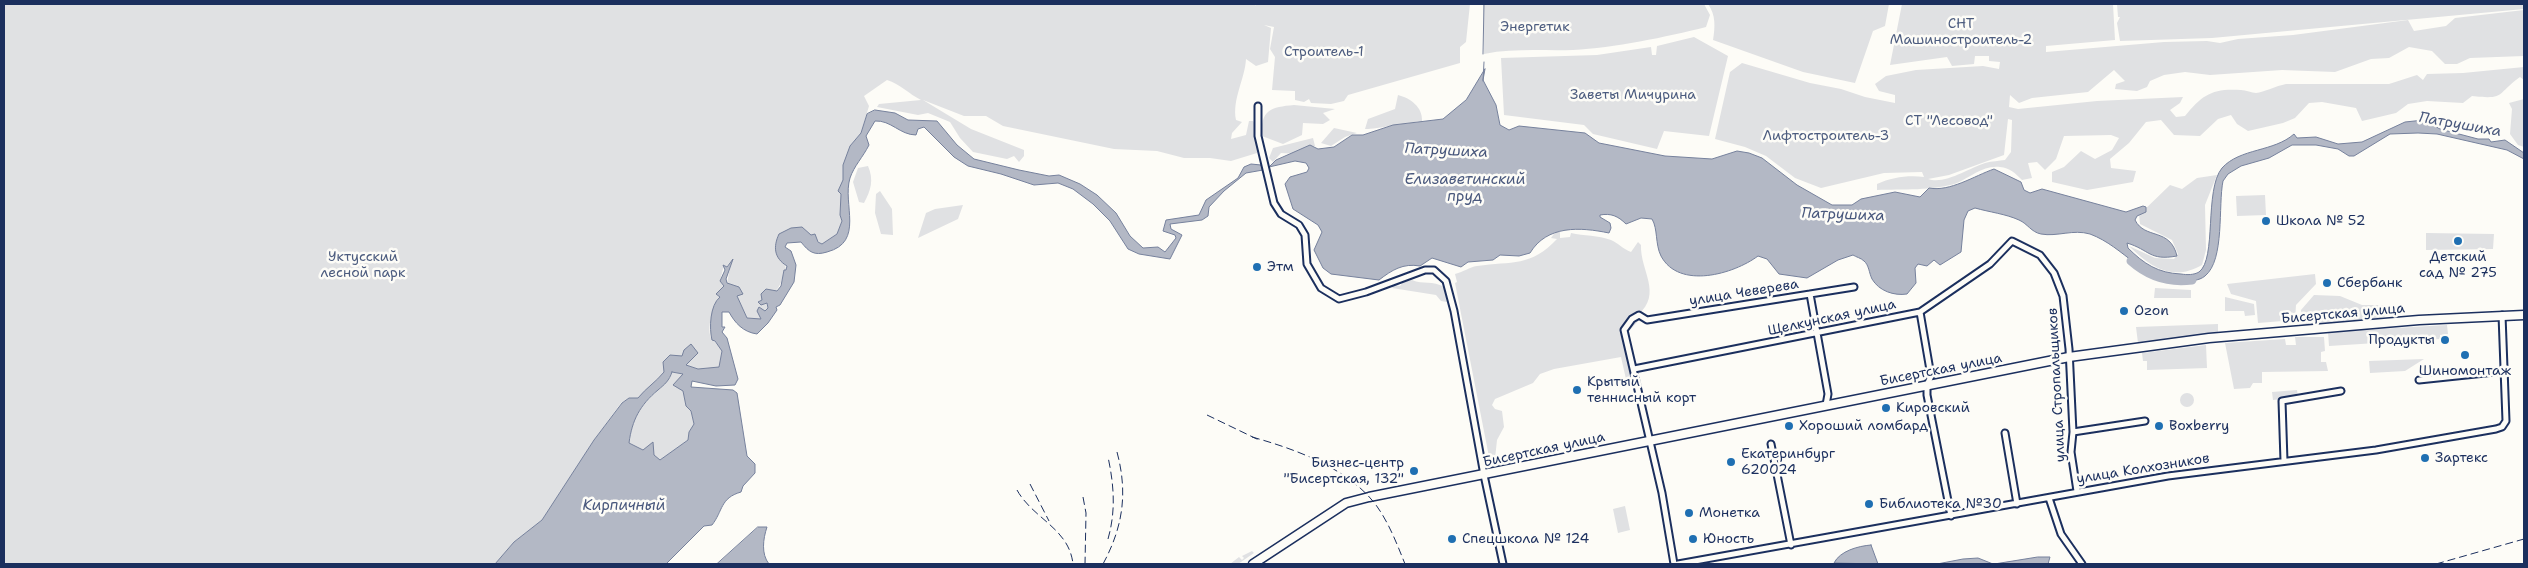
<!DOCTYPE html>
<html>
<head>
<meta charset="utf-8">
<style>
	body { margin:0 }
	#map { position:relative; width:2528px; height:568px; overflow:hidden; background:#fdfcf7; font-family:"Shantell Sans",sans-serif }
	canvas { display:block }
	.frame { position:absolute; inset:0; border:5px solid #1b2f5e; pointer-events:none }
</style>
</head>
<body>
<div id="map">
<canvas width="2528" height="568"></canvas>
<div class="frame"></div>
</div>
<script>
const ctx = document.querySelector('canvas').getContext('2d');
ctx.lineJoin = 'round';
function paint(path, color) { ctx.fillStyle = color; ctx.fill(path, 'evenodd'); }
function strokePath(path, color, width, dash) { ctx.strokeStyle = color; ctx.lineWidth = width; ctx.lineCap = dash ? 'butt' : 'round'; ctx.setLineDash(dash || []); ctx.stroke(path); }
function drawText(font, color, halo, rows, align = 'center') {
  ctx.font = font + ' "Shantell Sans",sans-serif'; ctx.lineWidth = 5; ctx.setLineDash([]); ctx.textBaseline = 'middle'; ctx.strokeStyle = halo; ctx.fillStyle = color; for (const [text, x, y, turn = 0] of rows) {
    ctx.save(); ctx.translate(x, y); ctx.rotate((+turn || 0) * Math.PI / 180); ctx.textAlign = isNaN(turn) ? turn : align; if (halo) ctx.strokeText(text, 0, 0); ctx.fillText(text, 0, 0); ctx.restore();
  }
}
paint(new Path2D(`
	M4,4H1255V6L1256,4H1470L1466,42L1460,47V63L1348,95L1344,101L1331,104L1311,103L1309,99L1304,102L1295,100V91L1272,90L1275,57L1270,49L1274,27L1264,25L1271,28L1268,62L1256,66L1246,59C1245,79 1232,99 1236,120L1242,122L1232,133L1231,139L1246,135L1249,121H1253L1257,127V153L1231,161L1210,158H1184L1157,151L1114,149L1003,126L986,116H964L923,100L971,129L1024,150V156L1019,162L1014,156L1007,159L973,152L960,138L950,122L928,113L918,115L877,107L879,104L921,100C909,94 900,84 887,80L864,96L869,106L861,133L850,146L843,181L838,191L841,194L840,215L842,221L837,234L822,244L811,235L779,234L786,270L784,271C780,291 776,292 758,302L767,303L768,308L761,315V319L747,318L737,296L742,293L739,287L727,284L731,261L726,267L724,265L720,281L725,286L716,294L720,297C714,302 705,331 712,339C715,343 720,345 722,351L719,368L698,369L685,365L683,356L638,398H629L621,403L594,440L542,520L514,542L495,564H4Z
	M1483,4H1704L1710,15L1706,27C1666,37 1614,48 1573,50C1543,51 1514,48 1484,54Z
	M1708,4H1889L1885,26L1873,31L1855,83L1803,72L1713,40C1715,27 1716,15 1708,4Z
	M1902,4H2113L2115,40L2046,46V52L2164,42L2207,41L2220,43L2238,39L2293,35L2408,20L2414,31L2446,26L2455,18L2524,10V56L2470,58L2457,64H2445L2432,51L2409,47L2389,58L2371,59L2335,72L2282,70L2210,75L2185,72L2164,75L2150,81L2147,87L2137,91L2115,89L2116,84L2125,81L2114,70L2088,92L2032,98L2019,103L2010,95L2009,107L2018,109L2097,101L2183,97L2180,103L2170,110L2176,117L2185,116C2202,95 2212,88 2241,90C2246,90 2252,93 2256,93C2264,92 2276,86 2286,84H2389L2417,75L2423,80L2427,74L2463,73L2524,67V80L2520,77C2496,94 2506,100 2472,96L2463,103L2427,101L2408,104L2396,113L2362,121L2356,108L2322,102L2309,103L2295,118L2283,123L2248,131L2237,124L2231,115L2218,119L2200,136L2174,135L2161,120L2146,122L2129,143L2110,159L2111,168L2136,171L2133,182L2087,190L2052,182V172L2064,167L2081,151L2095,159L2112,150L2119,138L2111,135L2064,136L2056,159L2045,170L2037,162L2028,163L2032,178L2022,180C2015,173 2010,168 2000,167C1983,165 1971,177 1957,183C1934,191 1901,189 1877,190V184C1892,177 1909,175 1924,177L1922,172L1884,173L1821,188L1795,178L1766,156L1745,147L1715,139L1730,72L1742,63L1810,83L1841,89L1865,97L1895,103V95L1879,91L1875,84L1886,76L1916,70L1983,66L1999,69L2000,62L1989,61V56H1975L1974,64L1952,66L1947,57L1890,65ZM2008,119L2012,120L2011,152L2005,160C1999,161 1992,161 1985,163C1969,168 1945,185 1928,179L1949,175L2004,155Z
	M2117,4H2524V9L2212,38L2120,41L2117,23L2120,17H2118Z
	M1694,37L1728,56L1709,136L1664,131L1657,149L1593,134L1584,125L1504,115L1501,58L1597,55L1651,47L1652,55H1656L1657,46Z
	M1398,95C1410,98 1423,107 1422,121C1414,122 1369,130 1365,129L1368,119L1395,109Z
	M2524,99V147L2518,145L2510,134L2512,109L2509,103Z
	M1294,105L1335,109L1323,113L1330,120L1323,124L1303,123L1302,135L1283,144L1262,136C1260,110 1271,107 1294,105Z
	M1334,128L1357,133L1345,137L1331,146L1321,143Z
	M1313,138L1315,146L1306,147L1297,154L1281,153L1273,162L1269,158L1273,148Z
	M868,166C874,180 871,190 864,203L859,202L853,182L858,168Z
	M2217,175L2205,205L2206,250L2202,265C2173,282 2150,267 2129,246L2155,258L2174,259L2178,254L2172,240L2140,224L2139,215L2170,185L2182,189L2197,178Z
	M880,191L892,209L893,235L881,234L875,213L876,194Z
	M2265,195L2266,215L2237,216L2236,196Z
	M963,205L958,219L918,238L926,213L935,209Z
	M1556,231L1560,232V238L1570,237L1571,233C1584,236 1598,235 1611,240C1618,243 1623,249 1631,252L1638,242L1641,245C1640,271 1663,293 1638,315L1639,320L1630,330L1628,327L1623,329L1622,340L1630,365L1633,387L1628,388L1621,357L1554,369L1540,374L1533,383L1495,399L1492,405L1495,409L1502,411L1504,427L1497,440L1494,468L1491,467L1455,283L1457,282L1455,274C1464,272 1469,267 1477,266C1512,261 1531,267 1557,239L1551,238Z
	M2426,233L2494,234L2493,249L2426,250Z
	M2315,274L2316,284L2296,305L2295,320L2258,323L2256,301L2231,294L2227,284Z
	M1412,280C1423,285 1433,280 1444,287L1447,302L1441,301L1436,295L1392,288L1393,285L1400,286L1403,282Z
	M2155,288L2191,290V298H2154Z
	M2314,295L2340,296L2362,305H2385L2392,314L2380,318L2303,327L2301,310Z
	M2225,297L2254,304L2255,315L2245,316L2244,311H2225Z
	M2218,324V333L2138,343L2136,327Z
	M2447,325L2448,334L2440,335V339L2329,346L2328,332Z
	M2295,337H2324L2325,351L2321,352V362H2326L2328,371L2262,372V383H2253L2250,388L2234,389L2225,343L2285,339L2286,345H2296Z
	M2206,345L2207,368L2147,370V361H2143L2142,353Z
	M2424,359L2405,371L2370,373L2369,361Z
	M672,372L684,374L686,406L691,411L694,424L689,432L688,440L660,460L629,443C632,418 637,410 655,393C662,385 669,382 672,372Z
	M2297,390L2298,397L2273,400L2272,392Z
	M2180 400a7 7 0 1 1 14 0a7 7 0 1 1-14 0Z
	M1625,506L1630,530L1618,533L1613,509Z
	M1252,551L1254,553L1238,564H1230L1239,557L1242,560L1244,558L1242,556Z`), '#e0e1e3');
const water = new Path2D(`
	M1485,69L1483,80L1496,105L1500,125L1509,130L1519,126L1585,133L1599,143L1665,156L1712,159L1737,151L1749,153L1762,158L1797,185L1832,205H1852L1861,199L1895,192L1920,197L1929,188C1950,192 1974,176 1994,169L2021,182L2024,190L2030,193L2042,189L2126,212L2143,206L2146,207V212L2137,216L2135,220C2145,240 2170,227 2177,256C2149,261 2150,250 2127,243L2128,248C2144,264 2158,273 2181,274C2187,275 2194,275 2199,272C2217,259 2204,190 2222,168C2240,148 2274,152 2294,134L2297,138L2316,137L2338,144L2362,142L2405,122L2424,120L2440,129L2478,139H2489L2491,142L2505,140L2524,153V159L2507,150L2437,134L2418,133L2390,134L2354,156H2349L2338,149L2316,145H2292L2269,158L2241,166L2228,174L2223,181C2218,205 2225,260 2205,276C2199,281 2190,281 2183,281C2143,282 2125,247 2090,234C2073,229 2057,237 2041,234C2031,232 2028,224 2019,220C2006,214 1989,212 1975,208L1968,211L1964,220L1961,252L1940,265L1934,260L1927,266L1918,264L1915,268L1916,283L1907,294C1894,296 1879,291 1872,279C1869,273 1869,265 1864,261C1861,258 1856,257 1853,255L1838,260L1807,278L1779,274L1767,259L1758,256C1734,274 1679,290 1661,256C1655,244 1658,229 1652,219L1641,218L1626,224C1618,216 1611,213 1600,215V217L1610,223L1611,228L1609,233C1580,227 1547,225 1530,253L1519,256L1500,255L1493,260L1468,262L1461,267L1432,258L1420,266C1403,263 1392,270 1379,280L1331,274L1323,268L1314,250L1322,232L1318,225L1293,209L1285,184L1290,177L1307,172L1309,168L1306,163L1295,161L1269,167L1276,160L1310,145L1318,149L1334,147L1352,135H1363L1393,125L1443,119L1466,100Z
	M875,110L895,113L908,120L937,121L957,145L974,159L1019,170L1049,176L1059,175L1080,184L1097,195L1116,213L1130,236L1143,248L1158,247L1165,252L1176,238L1175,235L1163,231L1166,220L1199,215L1206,200L1238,178L1244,167L1251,164L1261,165L1263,170L1246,173L1224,191L1209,207L1208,216L1202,220L1170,224L1171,229L1182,235L1170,259L1139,254L1128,249L1110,221L1093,204L1073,189L1058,183L1034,185L1001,174L968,166L954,157L924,127L918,129L916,135C900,135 891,120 875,121L866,136L869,145C863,157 854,166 850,178C842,204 865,242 827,252C814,256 809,252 801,242L787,243L785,247L791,251L796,265L794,282L780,305L776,307L777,310L768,323L757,334C743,332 735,323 729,312H722V327H725L722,332L727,338L738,379L735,385L716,386L692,381L691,387L733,390L737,393L747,456L755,464V473L743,486L741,492C720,498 723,511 712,525L704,526L666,564H495L514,542L542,520L594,440L622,403L629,398H638C646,388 656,382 664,372L663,362L670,355L682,356L684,350L691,344L698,353L686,365L698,369L719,367L722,351L715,341L712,340C709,328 710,305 720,297L716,294L724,286L720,281L725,270L723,265L727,267L733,259L726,279L727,283L739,287L743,294L737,296L747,318L761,319L757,311L759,307L765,311L768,308L767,303L761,305L758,302L762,300L761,294L766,289L777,291L781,286L784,270H786L787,266C774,258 773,247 779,234L791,228L802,227L811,235L815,234L818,242L822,244L837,234L842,221L840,215L841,194L838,191L843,180V165L850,146L861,133L867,114ZM672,372L683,374L673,385L683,391L686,406L691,411L694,424L689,432L688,440L660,460L654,455L653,442L643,450L629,443C632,420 640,405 658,390C665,384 669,381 672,372Z
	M758,527H767C763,539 761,554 769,564H717Z
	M1871,545L1878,564L1834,563C1840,551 1858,546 1871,545Z
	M2038,557H2050L2048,564H1937L1963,559L1978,558L1993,564Z`);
paint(water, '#b3b8c5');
strokePath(water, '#76819c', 1);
strokePath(new Path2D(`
	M1483,54L1484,4
	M1483,81L1484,62`), '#76819c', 1);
strokePath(new Path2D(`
	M2131,261C2149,277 2169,283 2192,280`), '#b3b8c5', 9);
const street = new Path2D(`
	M1258,106V136L1274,203L1281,214L1299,225L1305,235L1307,264L1321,288L1339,299L1366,292L1425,270H1434L1446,281L1454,311L1484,475L1503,564
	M1810,294L1828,394L1826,405
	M1920,312L1931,376L1927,385V395L1951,516
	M1634,369L1920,312L1990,264L2012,241L2040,255L2054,273L2063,296L2069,349L2073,432L2071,452L2077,491
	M2419,380L2504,371
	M2073,432L2145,421
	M2005,433L2017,504
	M1771,444L1791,545
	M2284,461L2282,401L2341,391
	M2049,498L2061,534L2082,564
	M1674,564L1662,493L1624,330L1632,319L1639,315L1647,320L1854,287
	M1678,564L2168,476L2376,450L2496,429L2502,427L2506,421L2502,315`);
const secondary = new Path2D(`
	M1253,564L1346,503L1369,497L2069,357L2209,338L2419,320L2524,315`);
strokePath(street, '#1b2f5e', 9);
strokePath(secondary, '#1b2f5e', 11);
strokePath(street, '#fdfcf7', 5);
strokePath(secondary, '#fdfcf7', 8);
strokePath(new Path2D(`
	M1207,415L1259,440
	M1252,437C1295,449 1348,468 1376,505C1389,523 1397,544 1405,564
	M1030,484L1049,521
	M1017,490C1033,519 1069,528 1073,564
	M1083,497L1086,513L1085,564
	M1108,539C1116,511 1114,485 1108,457
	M1103,564C1123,527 1128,493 1117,452
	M2436,564L2524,539`), '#1b2f5e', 1, [8, 4]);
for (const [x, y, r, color] of [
	[2266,221,5,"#1f6fb2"],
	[2458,241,5,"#1f6fb2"],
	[1257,267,5,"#1f6fb2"],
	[2327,283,5,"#1f6fb2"],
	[2124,311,5,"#1f6fb2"],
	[2445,340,5,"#1f6fb2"],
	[2465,355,5,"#1f6fb2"],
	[1577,390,5,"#1f6fb2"],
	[1886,408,5,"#1f6fb2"],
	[1789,426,5,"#1f6fb2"],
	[2159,426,5,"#1f6fb2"],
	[2425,458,5,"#1f6fb2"],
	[1731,462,5,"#1f6fb2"],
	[1414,471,5,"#1f6fb2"],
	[1869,504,5,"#1f6fb2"],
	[1689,513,5,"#1f6fb2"],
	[1452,539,5,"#1f6fb2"],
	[1693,539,5,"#1f6fb2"]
]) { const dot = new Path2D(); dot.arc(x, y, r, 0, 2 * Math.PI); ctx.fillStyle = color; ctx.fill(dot); strokePath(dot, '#fdfcf7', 2); }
drawText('14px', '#4c5c7f', '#fdfcf7', [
	["СНТ",1961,24],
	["Машиностроитель-2",1961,40],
	["Энергетик",1535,27],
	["Строитель-1",1324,52],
	["Заветы Мичурина",1633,95],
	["СТ \"Лесовод\"",1949,121],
	["Лифтостроитель-3",1826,136],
	["Уктусский",363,257],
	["лесной парк",363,273]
]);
drawText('14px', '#1b2f5e', '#fdfcf7', [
	["Школа № 52",2276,221],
	["Детский",2458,257,"center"],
	["сад № 275",2458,273,"center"],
	["Этм",1267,267],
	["Сбербанк",2337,283],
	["Ozon",2134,311],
	["Продукты",2435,340,"right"],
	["Шиномонтаж",2465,371,"center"],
	["Крытый",1587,382],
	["теннисный корт",1587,398],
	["Кировский",1896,408],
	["Хороший ломбард",1799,426],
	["Boxberry",2169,426],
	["Екатеринбург",1741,454],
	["620024",1741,470],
	["Зартекс",2435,458],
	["Бизнес-центр",1404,463,"right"],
	["\"Бисертская, 132\"",1404,479,"right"],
	["Библиотека №30",1879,504],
	["Монетка",1699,513],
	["Спецшкола № 124",1462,539],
	["Юность",1703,539]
], 'left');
drawText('14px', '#1b2f5e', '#fdfcf7', [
	["улица Чеверева",1744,293,-9],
	["Бисертская улица",2343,314,-5],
	["Щелкунская улица",1832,318,-12],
	["Бисертская улица",1941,370,-11],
	["улица Стропальщиков",2057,385,-93],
	["Бисертская улица",1544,450,-12],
	["улица Колхозников",2143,469,-9]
]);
drawText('italic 15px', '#49587d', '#fdfcf7', [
	["Патрушиха",2460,125,10],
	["Патрушиха",1446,151,3],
	["Елизаветинский",1465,180],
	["пруд",1465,197],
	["Патрушиха",1843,215,2],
	["Кирпичный",624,506]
]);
</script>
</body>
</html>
